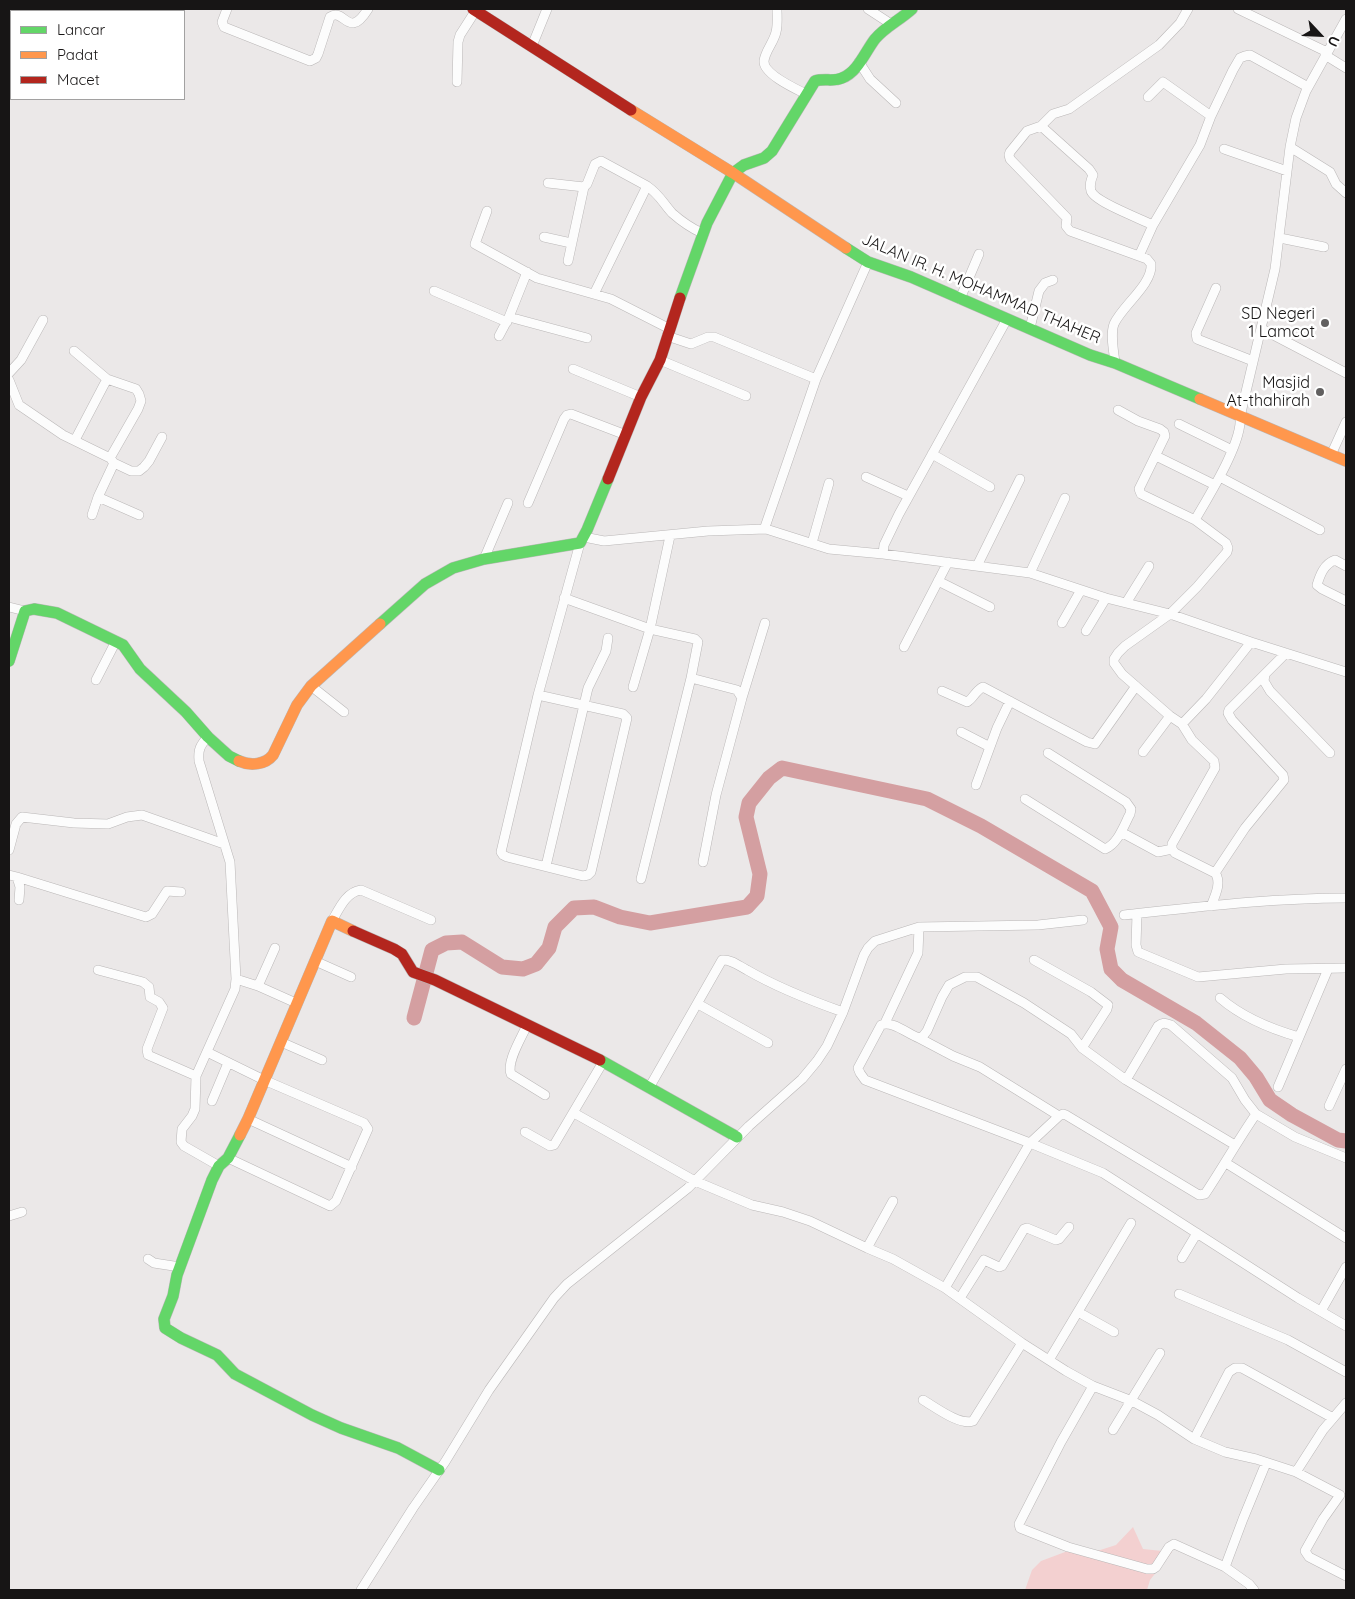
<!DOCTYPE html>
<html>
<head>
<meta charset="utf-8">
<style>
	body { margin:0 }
	#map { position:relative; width:1355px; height:1599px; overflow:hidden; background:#ebe8e8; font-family:Quicksand,sans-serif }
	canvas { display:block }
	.frame { position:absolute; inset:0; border:10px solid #171515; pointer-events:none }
	.legend { position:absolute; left:10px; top:10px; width:175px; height:90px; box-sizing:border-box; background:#fff; border:1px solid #a2a1a1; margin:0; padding:6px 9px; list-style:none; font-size:15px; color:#171515 }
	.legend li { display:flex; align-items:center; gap:10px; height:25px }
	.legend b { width:25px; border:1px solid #a2a1a1 }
	.north { position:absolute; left:1295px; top:10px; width:50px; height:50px; -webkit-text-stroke:4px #fff; paint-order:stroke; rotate:115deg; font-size:14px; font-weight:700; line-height:20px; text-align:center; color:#171515 }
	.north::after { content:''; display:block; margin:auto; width:18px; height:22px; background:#171515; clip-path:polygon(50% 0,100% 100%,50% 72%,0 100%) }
</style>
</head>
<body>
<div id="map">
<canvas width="1355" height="1599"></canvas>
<div class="frame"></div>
<ul class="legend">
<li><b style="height:6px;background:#63d668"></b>Lancar</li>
<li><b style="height:6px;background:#ff974d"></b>Padat</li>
<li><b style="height:6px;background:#b3261e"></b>Macet</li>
</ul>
<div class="north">U</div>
</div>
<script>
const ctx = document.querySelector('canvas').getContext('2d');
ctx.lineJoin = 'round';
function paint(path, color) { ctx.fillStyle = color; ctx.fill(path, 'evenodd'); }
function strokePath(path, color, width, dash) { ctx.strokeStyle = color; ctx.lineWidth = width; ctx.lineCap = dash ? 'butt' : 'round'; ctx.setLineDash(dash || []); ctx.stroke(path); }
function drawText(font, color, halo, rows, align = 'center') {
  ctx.font = font + ' Quicksand,sans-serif'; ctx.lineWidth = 5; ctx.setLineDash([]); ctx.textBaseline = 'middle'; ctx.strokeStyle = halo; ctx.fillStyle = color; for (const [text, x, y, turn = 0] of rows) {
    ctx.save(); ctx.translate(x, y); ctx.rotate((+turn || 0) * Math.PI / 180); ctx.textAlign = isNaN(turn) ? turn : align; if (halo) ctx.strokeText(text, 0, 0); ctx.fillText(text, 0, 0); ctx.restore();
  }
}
paint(new Path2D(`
	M1133,1527L1143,1549L1172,1552L1150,1580L1147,1590H1025L1032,1570L1041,1561L1073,1549L1094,1552L1116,1545Z`), '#f3d0d0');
strokePath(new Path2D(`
	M414,1018L432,950L446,943L462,942L502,967L523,969L536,964L549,948L555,927L574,908L594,907L620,917L650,923L747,907L757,896L760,874L746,817L749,803L769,778L782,768L927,799L981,826L1092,891L1111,927L1107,949L1111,969L1122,980L1196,1023L1240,1058L1256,1077L1270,1100L1292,1115L1338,1140L1346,1141`), '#d49fa1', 15);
const street = new Path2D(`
	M227,9L222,22L224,27L310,61L316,58L318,54L330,17C345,7 348,41 368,9
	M777,9C777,16 778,25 776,32C774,42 765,51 764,61C763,74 796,89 806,94
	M868,9L891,24
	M1238,9L1327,52
	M532,46L547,9
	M1325,55L1346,68
	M859,62L870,79L896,103
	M457,82L458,42L460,35L476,10
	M1148,97L1163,82L1211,116
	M1041,126L1089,169L1093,175C1091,180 1089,185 1091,191C1095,202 1141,219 1153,225
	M1290,147L1330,172L1336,184L1346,193
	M1224,149L1287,171
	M548,183L584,187L587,184L595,164L601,161L647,186L594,294
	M647,186C660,195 662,202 672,213C681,221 691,228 702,233
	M487,211L475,244L537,278L611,299L670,329
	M544,237L571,243
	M1280,238L1324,247
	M1139,256L1153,225L1200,145L1211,116L1233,70L1240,58L1245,56L1250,55L1308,87
	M568,261L584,187
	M527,272L509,317L587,338
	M1216,288L1196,333L1197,339L1253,361
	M434,291L507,322
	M960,299L979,254
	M1007,319L899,514L884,545L883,554L1030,573L1106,598L1170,614L1251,642L1346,672
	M1030,328L1039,291L1045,283L1053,280
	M1262,329L1346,373
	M499,336L509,317
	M667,336L691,344L708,337H714L816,379L868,262
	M74,351L107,379L136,389L139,394L141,401L138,409L110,458
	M660,360L746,396
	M1115,363C1114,352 1110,335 1114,324C1122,306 1153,284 1151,264L1147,259L1070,231L1066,226L1067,218L1010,159L1009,155L1010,152L1027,131L1041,126L1053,114L1069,109L1159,45L1180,23L1188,9
	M573,369L641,397
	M9,373L21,360L43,320
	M9,380L19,405L63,435L110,458L114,463L131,471H139L144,467L149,461L162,437
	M1118,410L1138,421L1160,429L1164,432L1165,436L1139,489L1141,494L1195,520
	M1179,424L1232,450
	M75,440L107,379
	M932,454L990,487
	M1331,455L1346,422
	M1156,456L1215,485
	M866,477L908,496
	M1220,477L1320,530
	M98,497L139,515
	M528,503L564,419L567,415L571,414L626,435
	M92,515L98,497L114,463
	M766,529L765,527L816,379
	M584,537L604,541L708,531L766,529L829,549L883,554
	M812,543L829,483
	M484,559L508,503
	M977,566L1020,479
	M1346,566L1335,560C1324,564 1320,575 1317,585L1322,589L1346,601
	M1030,573L1065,498
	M938,581L990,607
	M564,598L650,629L695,639L698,642L691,678L641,879
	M1126,603L1149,566
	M9,607L25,611
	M1062,623L1081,590
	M1086,631L1106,598
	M904,647L948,562
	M1286,653L1265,674L1264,681L1270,691L1330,753
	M691,678L737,690L742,698L716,795L703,862
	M96,680L116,641
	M311,686L344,712
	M633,687L650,629L670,536
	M942,691L967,702C973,699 975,691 983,687L1087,742L1095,744L1136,686
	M538,695L623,714L627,718L591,872L588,875L583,876L507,857L503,855L501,852L538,695L580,543
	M742,698L765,623
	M1182,724L1206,699L1251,642
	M961,732L990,747
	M208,737C200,745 198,750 199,761L230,862L236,979L235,989L196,1076L195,1109L192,1116L182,1129L181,1142L184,1146L219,1166
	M1143,752L1170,716
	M976,785L997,728L1010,701
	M1025,799L1105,849C1118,844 1124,825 1130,814L1131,809L1126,802L1048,753
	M1121,832L1158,852L1172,849
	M9,850L16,824L22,817L74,823L108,824L127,817L142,815L224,844
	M546,866L588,688L606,651L608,638
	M1215,873L1245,828L1284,780L1283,775L1232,720L1228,713L1229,710L1265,674
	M9,875L17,877L20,887L19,900
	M17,877L146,917L152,914L167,891L181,892
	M1211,906C1215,896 1222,882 1215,873L1175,853L1172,849V844L1215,768L1214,761L1192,740L1182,724L1170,716L1122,674L1114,663V659L1118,653L1125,646L1170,614L1197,587L1227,552L1228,548L1226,543L1195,520C1208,497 1243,442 1240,417L1275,269L1290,147L1296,118L1306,91L1346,19
	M1137,914L1136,945L1138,952L1198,977L1286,969L1346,968
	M1124,915C1198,907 1272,898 1346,898
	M332,921C339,909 346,892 361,890L431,920
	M1034,960L1091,992L1108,1005L1107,1009L1082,1048
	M315,961L351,977
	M98,970L143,982L149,987L150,997L159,1002L163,1008L147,1049L148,1055L196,1076
	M236,979L258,986L296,1003
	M258,986L275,948
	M1220,998C1242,1017 1271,1029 1299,1037
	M698,1004L768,1043
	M885,1023L918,953L919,927
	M527,1025C522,1037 506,1062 511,1074L545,1095
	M919,1038L953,1056L980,1067L1059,1116
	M281,1042L322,1060
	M207,1052L264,1080L364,1123L368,1129L336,1201L330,1206L228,1158
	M1126,1080L1158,1026C1163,1022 1165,1023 1171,1025L1232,1078L1245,1100L1256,1114L1295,1137L1346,1158
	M1278,1087L1328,969
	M649,1088L722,960C731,959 739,966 747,970C778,988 809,1000 843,1012
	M212,1101L228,1063
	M1329,1106L1346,1069
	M574,1113L695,1181L752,1205L783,1212L810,1221L867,1248L893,1259L945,1288L1022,1343L1066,1371L1093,1386L1132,1401L1158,1415L1194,1439L1225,1452L1256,1459L1296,1472L1323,1430L1346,1403
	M248,1119L352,1167
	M525,1132L550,1146L554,1145L603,1062
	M1235,1145L1126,1080L1082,1048L1071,1034L1024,1003L977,977H965L949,985L942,997L927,1031L923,1036L919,1038C908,1034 892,1020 881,1025L858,1068L860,1073L865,1080L1030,1143L1059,1116L1063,1114L1066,1115L1199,1195L1205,1194C1223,1167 1238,1140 1256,1114
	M1226,1163L1346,1238
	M9,1216L22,1212
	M867,1248L893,1201
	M1182,1258L1197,1233
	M148,1259L154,1263L180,1267
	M945,1288L1030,1143L1103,1173L1298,1298L1346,1326
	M1179,1294L1288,1340L1346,1372
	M960,1298L984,1260L999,1267L1002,1266L1024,1229L1027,1228L1056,1240L1059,1239L1069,1227
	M1321,1311L1346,1267
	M1078,1312L1114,1332
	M1049,1360L1131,1223
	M1093,1386L1061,1442L1019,1524L1020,1528L1068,1547L1147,1569H1153L1156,1567L1169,1547L1174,1544L1225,1567
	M923,1400C935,1407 960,1426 973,1421L1022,1343
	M1113,1430L1160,1353
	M1194,1439L1229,1372L1235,1368H1242L1333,1418
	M1296,1472L1340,1495L1323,1519L1305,1551L1309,1557L1346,1576
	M361,1590L413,1508L445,1462L489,1390L554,1298L567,1284L688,1188L749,1126L802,1079L817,1061L827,1046L843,1012L864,955L868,948L875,941L919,927L1038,925L1083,920
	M1254,1590L1249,1584L1225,1567L1243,1519L1266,1463`);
const fast = new Path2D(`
	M846,248L868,262L911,277L1090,355L1115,363L1200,399
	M680,298L707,223L733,173L744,165L764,158L772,151L815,81C824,78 834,82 842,78C858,72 865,52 875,39C885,27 900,20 912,9
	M380,624L425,584L453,568L484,559L580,543L587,530L608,479
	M9,661L25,611L34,609L57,613L123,645L140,669L186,712L208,737L229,756L239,761
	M600,1060L737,1137
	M240,1135L228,1158L219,1166L212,1180L177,1275L173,1296L164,1319L165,1328L181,1338L217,1355L235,1374L312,1415L341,1428L398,1448L439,1470`);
const slow = new Path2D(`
	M631,110L733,173L846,248
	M1200,399L1346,461
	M239,761C250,766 265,765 273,755L297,705L311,686L380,624
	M240,1135L248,1119L332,921L353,931`);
const jam = new Path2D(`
	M473,9L631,110
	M608,479L641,397L660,360L680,298
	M353,931L394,949L402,954L413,972L435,980L600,1060`);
strokePath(street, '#bab7b7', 10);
strokePath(fast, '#bab7b7', 12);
strokePath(slow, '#bab7b7', 12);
strokePath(jam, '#bab7b7', 12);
strokePath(street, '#fcfcfc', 9);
strokePath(fast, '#63d668', 11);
strokePath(slow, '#ff974d', 11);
strokePath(jam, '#b3261e', 11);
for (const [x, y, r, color] of [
	[1325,323,5,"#615f5f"],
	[1320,392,5,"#615f5f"]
]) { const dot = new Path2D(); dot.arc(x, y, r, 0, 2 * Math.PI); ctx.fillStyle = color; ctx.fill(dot); strokePath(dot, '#fff', 2); }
drawText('16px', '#171515', '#fff', [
	["JALAN IR. H. MOHAMMAD THAHER",981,289,23]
]);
drawText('16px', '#171515', '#fff', [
	["SD Negeri",1315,314],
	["1 Lamcot",1315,332],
	["Masjid",1310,383],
	["At-thahirah",1310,401]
], 'right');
</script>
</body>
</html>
